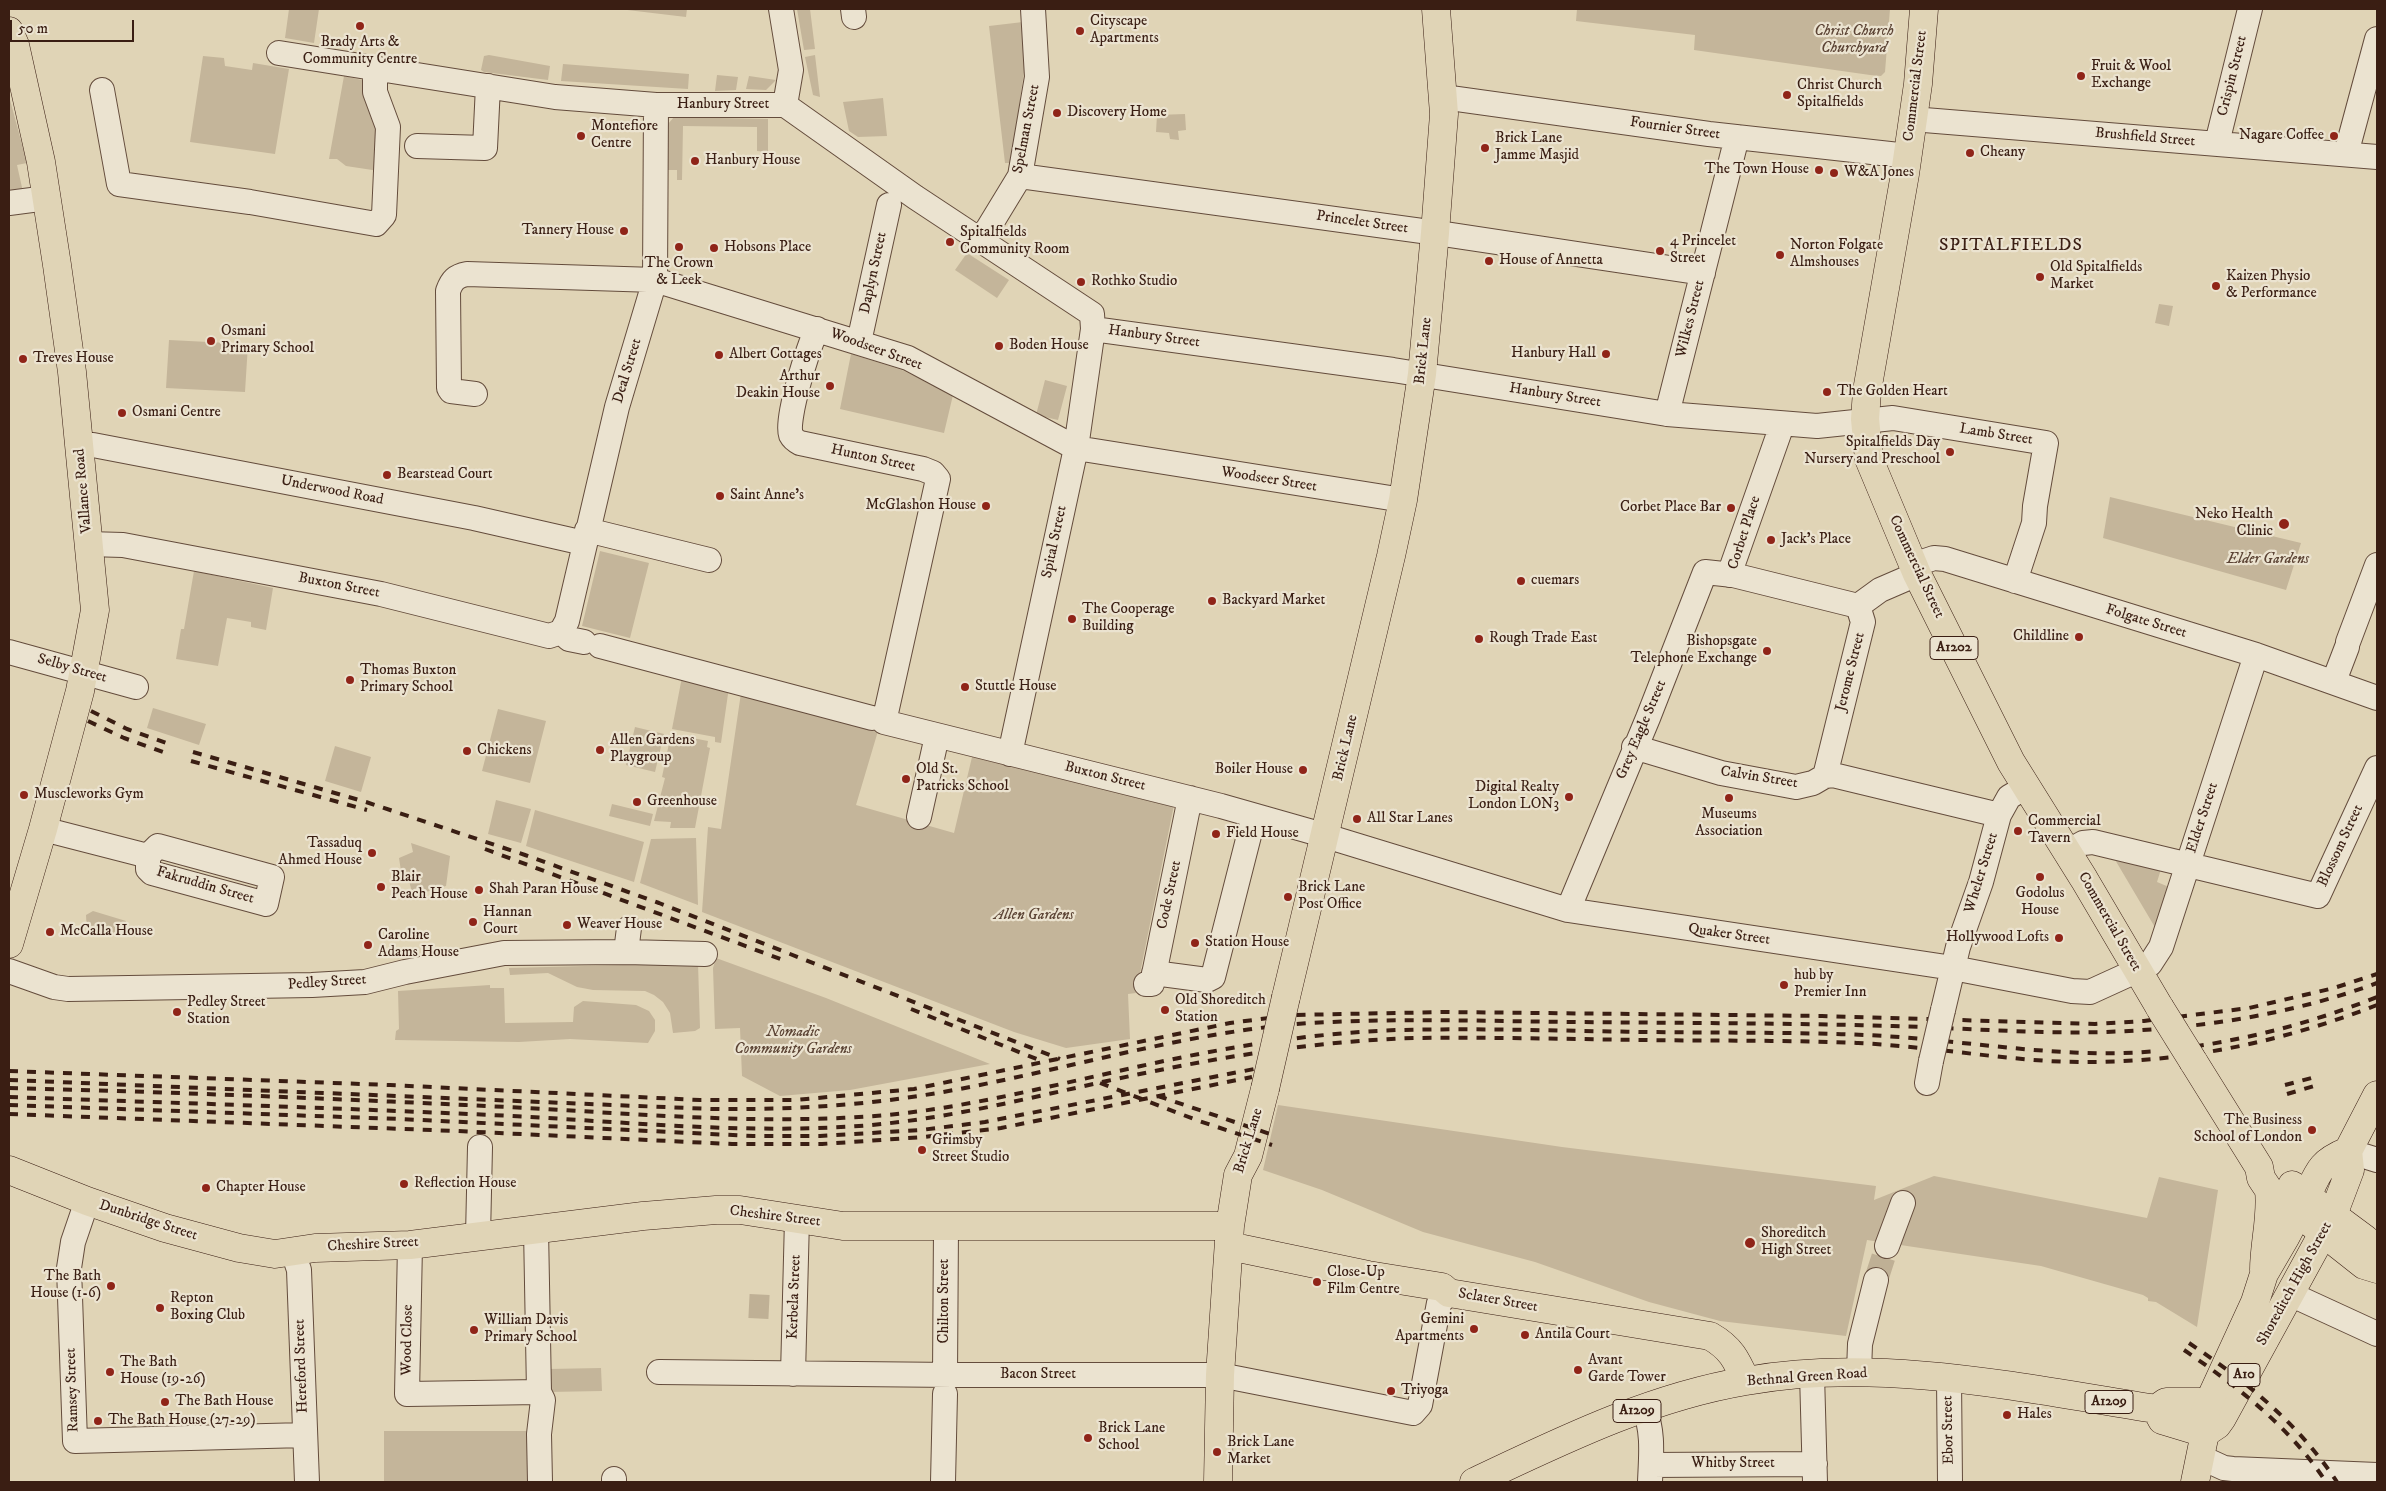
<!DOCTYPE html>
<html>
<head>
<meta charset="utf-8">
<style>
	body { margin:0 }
	#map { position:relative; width:2386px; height:1491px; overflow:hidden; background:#e0d4b6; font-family:"IM FELL DW Pica",serif }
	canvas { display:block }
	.frame { position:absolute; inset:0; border:10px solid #3a1e13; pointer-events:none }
	.scale { position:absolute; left:10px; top:20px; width:124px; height:22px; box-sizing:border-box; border:2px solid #3a1e13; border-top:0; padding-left:6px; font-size:15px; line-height:18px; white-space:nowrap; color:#3a1e13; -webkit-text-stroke:4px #ebe3d0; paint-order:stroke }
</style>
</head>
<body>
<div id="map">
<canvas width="2386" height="1491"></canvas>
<div class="frame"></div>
<div class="scale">50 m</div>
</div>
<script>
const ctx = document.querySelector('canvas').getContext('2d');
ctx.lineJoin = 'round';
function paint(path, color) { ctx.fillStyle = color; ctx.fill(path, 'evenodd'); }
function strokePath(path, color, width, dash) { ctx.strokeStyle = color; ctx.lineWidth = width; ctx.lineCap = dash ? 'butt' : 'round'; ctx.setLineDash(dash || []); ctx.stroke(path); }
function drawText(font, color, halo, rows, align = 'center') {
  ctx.font = font + ' "IM FELL DW Pica",serif'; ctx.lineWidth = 4.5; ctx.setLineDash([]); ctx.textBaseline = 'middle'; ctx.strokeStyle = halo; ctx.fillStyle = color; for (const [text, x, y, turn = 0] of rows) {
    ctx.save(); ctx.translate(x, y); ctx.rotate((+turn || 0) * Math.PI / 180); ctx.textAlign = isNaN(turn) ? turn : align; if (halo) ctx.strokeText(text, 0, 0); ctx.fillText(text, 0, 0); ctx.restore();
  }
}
paint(new Path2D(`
	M289,9H319L314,43L285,38Z
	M619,9H687L686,17Z
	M797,9H810L815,49L804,50Z
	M1577,9H1890L1885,72L1881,76L1870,75L1694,50L1695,35L1576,21Z
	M1023,22L1025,65L1011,163H1005L989,26Z
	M489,55L550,66L548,80L484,72L481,70L484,56Z
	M815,55L820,97L813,95L805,57Z
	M203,56L224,58L225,66L252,70L253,63L289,69L275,154L190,142Z
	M563,64L689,74L688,89L561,81Z
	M717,75L738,77L736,90L715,91Z
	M344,76L366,81L376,117L379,171L346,166L337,159H329Z
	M749,76L776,80L766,90L746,89Z
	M9,96L27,163L17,165L23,192H9Z
	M883,98L887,136L858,137L849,131L843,102Z
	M1185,114L1186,130L1178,131L1179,140L1170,139L1169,133L1156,132L1157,115Z
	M674,117L768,119V152L757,151V127L683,126L682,180H677V170H667L668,124Z
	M967,253L1009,280L997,298L955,270Z
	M2159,304L2173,306L2169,326L2155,323Z
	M169,340L248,344L245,392L166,388Z
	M851,354L902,370L953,395L944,433L840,409Z
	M1045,380L1067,386L1058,420L1036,415Z
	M2110,497L2301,543L2286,590L2103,538Z
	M600,551L649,563L630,638L582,626Z
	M194,571L273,588L266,630L251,627V622L227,618L218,666L176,659L181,629H184Z
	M682,677L729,687L721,743L715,742V737L672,729Z
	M741,693L878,731L856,805L954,833L972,757L1174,805L1136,993L1128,994L1130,1039L1066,1048L1014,1032L702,912L708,827L721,829Z
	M153,708L206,724L199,745L147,728Z
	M498,709L546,721L530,783L482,771Z
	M635,727L664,734L655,772L626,765Z
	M671,734L708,741L707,747L710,748L695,828H670L671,822L654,821L665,778L662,777Z
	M335,746L371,757L361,792L325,781Z
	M496,800L531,809L521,843L488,834Z
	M612,804L653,814L650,826L609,816Z
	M535,810L644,842L634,882L526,846Z
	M696,838L698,905L640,883L651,839Z
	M411,843L450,856L446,886L419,894L418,890L412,892L406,870L401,871L399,858L413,852Z
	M2114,858L2161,869L2157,882L2169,887L2156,929Z
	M93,911L126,921L123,934L87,935L86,915Z
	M716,958L826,998L990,1064L850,1090L780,1096L742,1076L740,1028L715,1029L713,968Z
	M698,963L700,1028L695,1031L673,1033L670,1013L663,1002L654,995L645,991L593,990L577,987L548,973L510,975L509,968Z
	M490,985V988H504L505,1023L573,1022L574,1007L583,1001L636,1005L649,1011L655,1020V1031L648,1043L570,1039L519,1042L395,1040L396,1031L399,1029L398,991Z
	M1278,1105L1562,1147L1876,1186L1874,1200L1934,1176L2147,1218L2159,1177L2218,1190L2197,1327L2156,1302L2148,1301V1298L2143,1295L2041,1266L1867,1240L1846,1336L1720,1321L1649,1302L1535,1262L1423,1232L1322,1190L1263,1170Z
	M601,1368L602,1391L549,1392L548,1369Z
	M384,1431H532L533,1482H384Z`), '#c4b59a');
strokePath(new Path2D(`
	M1876,1280L1887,1246
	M749,1306L769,1307`), '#bfb095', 24, [24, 12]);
const minor = new Path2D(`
	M781,9L791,70L785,105
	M853,9L854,17
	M279,53L555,97L656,105H785L915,197L1092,314L1093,329L1076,448L1010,754
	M102,90L119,184L250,202L376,224L384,215L388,127L375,92V69
	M1443,97L1709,134L1908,156
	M1912,119L2377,157
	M2217,143L2250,9
	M417,146L485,148L488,86
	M2346,154L2377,39
	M1020,176L1444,234L1703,273
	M9,203L47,198
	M981,240L1020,176L1037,77L1033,9
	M817,329C809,346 785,419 791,435C793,439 796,441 800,443L923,469L933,473L938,479L884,722L1221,806L1316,833L1568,910L1953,968L2072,991L2090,992L2136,971L2150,964L2161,947L2256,655
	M1093,329L1393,370L1667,414L1817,426L1893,418L2046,443L2035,506L2034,523L2015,581
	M859,342L889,205
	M475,394L451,391L449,388L448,291C452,280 456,276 467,274L655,280L908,358L1076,448L1403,500
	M1667,414L1737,137
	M79,445H93L474,518L584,543
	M587,530L709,560
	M88,544L123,545L381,594L549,636L561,632
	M1913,565L1934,558L1945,559L2256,655L2377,698
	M1729,575L1782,425
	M561,632L567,621L617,407L655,280L656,105
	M561,632L569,639L584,642
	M2348,642L2377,565
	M600,646L872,718
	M9,652L136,687
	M2334,681L2347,647
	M1634,747L1721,773L1796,787L1813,783L1825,776L1833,775L1999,815
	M1825,776L1863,622L1858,606L1880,590L1917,574
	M919,817L937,736
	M43,829L148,856
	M158,846L272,877L266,904L152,873L148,869V856Z
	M2067,852L2083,843L2093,842L2318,896L2377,768
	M1568,910L1648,718L1705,572L1733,575L1858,606
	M626,952L629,928
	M9,971L54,987L68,989L312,985L365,982L405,972L504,953L626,952L705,954
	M1154,973L1207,980L1213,977L1254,816
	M1146,984H1152L1190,798
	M1943,1010L1958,947L1981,882L1999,815L2009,797L2026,787
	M1927,1083L1931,1061
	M2348,1151L2377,1160
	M87,1201L73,1242L69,1268L75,1441L305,1435
	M536,1229L539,1392L543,1400L539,1434L540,1482
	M478,1236L480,1147
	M410,1245L407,1394L539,1392
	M1887,1246L1903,1203
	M293,1252L299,1270L307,1482
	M2290,1294L2377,1334
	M659,1372L953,1375H1220L1413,1413L1420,1405L1439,1303L1449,1293
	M1859,1372L1860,1344L1876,1280
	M793,1374L797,1219
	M1812,1374L1815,1482
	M945,1375L946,1228
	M1949,1379L1950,1482
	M1644,1408C1654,1432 1651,1456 1650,1482
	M2200,1457L2224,1468L2233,1469L2377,1475
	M1651,1465L1815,1464
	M614,1482V1479
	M943,1482L945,1394`);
const major = new Path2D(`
	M9,31L15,45L41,162L57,265L72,372L95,610L80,691L43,829L9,944
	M1286,997L1391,556L1403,500L1422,374L1435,233L1444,114L1436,9
	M9,1170L87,1201L165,1228L239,1248L275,1254L315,1248L410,1245L643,1216L716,1210H740L843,1226H1230
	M2307,1196C2319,1170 2321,1162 2348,1151
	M1229,1246L1368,1275L1442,1287L1449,1293L1710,1336C1731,1348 1736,1359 1746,1381
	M2156,1409L2162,1420L2205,1433L2217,1425L2222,1418L2333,1215L2350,1170L2348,1151L2377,1095
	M1218,1482L1220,1375L1230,1226L1238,1175L1248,1156L1265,1089
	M1474,1482C1561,1441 1650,1397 1746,1381C1882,1357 2022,1388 2156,1409L2166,1402H2209`);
const highway = new Path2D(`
	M1924,9L1918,84L1905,174L1867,391L1865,419L1869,459L1917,574L2011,762L2084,879L2160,1008
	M2193,1061L2259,1167L2261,1178L2269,1190L2364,1265L2377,1269
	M2292,1185L2365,1239L2377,1251
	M2264,1270C2264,1243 2272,1217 2269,1190
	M2195,1482L2205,1433V1414L2209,1402L2255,1302L2264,1274L2285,1238L2307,1196`);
strokePath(minor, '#644c3c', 26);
strokePath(major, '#3a1e13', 29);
strokePath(highway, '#3a1e13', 29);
strokePath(minor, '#ebe3d0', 24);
strokePath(major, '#e0d4b6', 28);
strokePath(highway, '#e0d4b6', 28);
strokePath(new Path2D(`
	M91,711L127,729L169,744
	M88,721L124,738L166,753
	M193,752L366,802L525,855L659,903L1060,1059
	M191,761L367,810
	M485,849L783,960
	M911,1009L1044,1062
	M2177,1049C2246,1040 2312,1023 2377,997
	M9,1071L390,1085L700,1100H796L914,1089L1230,1023L1292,1015L1446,1012L1822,1016L2095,1024L2144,1021L2249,1008L2334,988L2377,974
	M9,1080L711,1109C793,1110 874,1105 954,1090C1073,1068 1190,1031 1311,1023C1398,1018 1485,1021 1572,1022C1679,1023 1786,1023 1893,1026C1963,1028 2034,1034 2104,1032C2196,1029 2291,1015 2377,983
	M1100,1083L1199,1121L1272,1145
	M2285,1085L2319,1076
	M9,1088C175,1092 341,1099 507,1107C630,1113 753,1125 875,1116C954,1110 1033,1090 1110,1073C1205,1051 1301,1033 1399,1030C1482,1028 1565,1031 1648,1032C1721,1033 1793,1032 1865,1035C1963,1039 2059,1060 2157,1051
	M2287,1094L2321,1084
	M1158,1096L1276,1136
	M9,1097C176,1103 344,1108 512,1116C627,1122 744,1134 859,1126C943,1120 1024,1099 1107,1081C1209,1059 1310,1041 1415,1038C1491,1037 1567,1039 1642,1040C1714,1041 1786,1040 1858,1043C1922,1046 1985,1057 2049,1061C2162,1067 2272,1046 2377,1005
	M9,1105L400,1119L753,1136H820L921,1130L985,1122L1254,1069
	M9,1114L457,1131L732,1144H822L923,1137L1001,1128L1252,1077
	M2189,1343C2246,1381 2299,1424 2337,1482
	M2184,1350C2238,1387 2290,1427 2326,1482`), '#3a1e13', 4, [9, 9]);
const minorBridge = new Path2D(`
	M1931,1061L1943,1010`);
const majorBridge = new Path2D(`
	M1265,1089L1286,997`);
const highwayBridge = new Path2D(`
	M2160,1008L2193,1061`);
strokePath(minorBridge, '#644c3c', 26, []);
strokePath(majorBridge, '#3a1e13', 29, []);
strokePath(highwayBridge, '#3a1e13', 29, []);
strokePath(minorBridge, '#ebe3d0', 24);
strokePath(majorBridge, '#e0d4b6', 28);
strokePath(highwayBridge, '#e0d4b6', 28);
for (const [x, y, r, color] of [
	[360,26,5,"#8f2418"],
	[1080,31,5,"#8f2418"],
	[2081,76,5,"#8f2418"],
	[1787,95,5,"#8f2418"],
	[1057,113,5,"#8f2418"],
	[581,136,5,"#8f2418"],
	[2334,136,5,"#8f2418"],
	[1485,148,5,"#8f2418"],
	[1970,153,5,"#8f2418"],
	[695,161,5,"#8f2418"],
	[1819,170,5,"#8f2418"],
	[1834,173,5,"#8f2418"],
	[624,231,5,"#8f2418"],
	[950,242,5,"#8f2418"],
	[679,247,5,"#8f2418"],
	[714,248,5,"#8f2418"],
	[1660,251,5,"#8f2418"],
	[1780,255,5,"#8f2418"],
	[1489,261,5,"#8f2418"],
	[2040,277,5,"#8f2418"],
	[1081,282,5,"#8f2418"],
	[2216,286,5,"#8f2418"],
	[211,341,5,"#8f2418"],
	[999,346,5,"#8f2418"],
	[1606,354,5,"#8f2418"],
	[719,355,5,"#8f2418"],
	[23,359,5,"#8f2418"],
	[830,386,5,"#8f2418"],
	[1827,392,5,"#8f2418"],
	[122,413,5,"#8f2418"],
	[1950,452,5,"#8f2418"],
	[387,475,5,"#8f2418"],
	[720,496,5,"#8f2418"],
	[986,506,5,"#8f2418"],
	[1731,508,5,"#8f2418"],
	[2284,524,6,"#8f2418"],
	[1771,540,5,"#8f2418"],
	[1521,581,5,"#8f2418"],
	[1212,601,5,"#8f2418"],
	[1072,619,5,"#8f2418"],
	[2079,637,5,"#8f2418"],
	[1479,639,5,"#8f2418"],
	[1767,651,5,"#8f2418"],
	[350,680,5,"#8f2418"],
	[965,687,5,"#8f2418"],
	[600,750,5,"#8f2418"],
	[467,751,5,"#8f2418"],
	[1303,770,5,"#8f2418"],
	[906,779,5,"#8f2418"],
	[24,795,5,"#8f2418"],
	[1569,797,5,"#8f2418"],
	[1729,798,5,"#8f2418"],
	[637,802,5,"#8f2418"],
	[1357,819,5,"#8f2418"],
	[2018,831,5,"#8f2418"],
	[1216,834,5,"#8f2418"],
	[372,853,5,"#8f2418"],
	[2040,877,5,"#8f2418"],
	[381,887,5,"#8f2418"],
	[479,890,5,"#8f2418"],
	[1288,897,5,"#8f2418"],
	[473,922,5,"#8f2418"],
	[567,925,5,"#8f2418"],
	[50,932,5,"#8f2418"],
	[2059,938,5,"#8f2418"],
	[1195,943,5,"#8f2418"],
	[368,945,5,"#8f2418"],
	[1784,985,5,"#8f2418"],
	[1165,1010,5,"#8f2418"],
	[177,1012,5,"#8f2418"],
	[2312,1130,5,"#8f2418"],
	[922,1150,5,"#8f2418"],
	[404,1184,5,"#8f2418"],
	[206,1188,5,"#8f2418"],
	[1750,1243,6,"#8f2418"],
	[1317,1282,5,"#8f2418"],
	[111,1286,5,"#8f2418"],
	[160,1308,5,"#8f2418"],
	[1474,1329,5,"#8f2418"],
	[474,1330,5,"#8f2418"],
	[1525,1335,5,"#8f2418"],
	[1578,1370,5,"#8f2418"],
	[110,1372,5,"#8f2418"],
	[1391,1391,5,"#8f2418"],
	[165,1402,5,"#8f2418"],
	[2007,1415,5,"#8f2418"],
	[98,1421,5,"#8f2418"],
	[1088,1438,5,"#8f2418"],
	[1217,1452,5,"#8f2418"]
]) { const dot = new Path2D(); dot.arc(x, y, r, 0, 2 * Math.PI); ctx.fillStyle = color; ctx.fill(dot); strokePath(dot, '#ebe3d0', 2); }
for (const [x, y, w] of [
	[1954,648,48],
	[2244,1375,32],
	[2109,1402,48],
	[1637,1411,48]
]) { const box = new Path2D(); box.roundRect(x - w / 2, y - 11.5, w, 23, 4); ctx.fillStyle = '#ebe3d0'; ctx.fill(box); strokePath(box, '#3a1e13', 1); }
drawText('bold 14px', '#3a1e13', null, [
	["A1202",1954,648],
	["A10",2244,1375],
	["A1209",2109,1402],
	["A1209",1637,1411]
]);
drawText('15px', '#3a1e13', '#ebe3d0', [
	["Cityscape",1090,22],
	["Apartments",1090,39],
	["Brady Arts &",360,43,"center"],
	["Community Centre",360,60,"center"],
	["Fruit & Wool",2091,67],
	["Exchange",2091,84],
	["Christ Church",1797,86],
	["Spitalfields",1797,103],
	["Discovery Home",1067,113],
	["Montefiore",591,127],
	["Centre",591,144],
	["Nagare Coffee",2324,136,"right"],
	["Brick Lane",1495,139],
	["Jamme Masjid",1495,156],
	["Cheany",1980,153],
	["Hanbury House",705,161],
	["The Town House",1809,170,"right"],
	["W&A Jones",1844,173],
	["Tannery House",614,231,"right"],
	["Spitalfields",960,233],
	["Community Room",960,250],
	["4 Princelet",1670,242],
	["Street",1670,259],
	["Norton Folgate",1790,246],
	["Almshouses",1790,263],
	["Hobsons Place",724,248],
	["House of Annetta",1499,261],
	["The Crown",679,264,"center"],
	["& Leek",679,281,"center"],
	["Old Spitalfields",2050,268],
	["Market",2050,285],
	["Kaizen Physio",2226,277],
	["& Performance",2226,294],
	["Rothko Studio",1091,282],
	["Osmani",221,332],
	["Primary School",221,349],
	["Boden House",1009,346],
	["Hanbury Hall",1596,354,"right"],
	["Albert Cottages",729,355],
	["Treves House",33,359],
	["Arthur",820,377,"right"],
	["Deakin House",820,394,"right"],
	["The Golden Heart",1837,392],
	["Osmani Centre",132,413],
	["Spitalfields Day",1940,443,"right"],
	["Nursery and Preschool",1940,460,"right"],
	["Bearstead Court",397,475],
	["Saint Anne's",730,496],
	["McGlashon House",976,506,"right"],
	["Corbet Place Bar",1721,508,"right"],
	["Neko Health",2273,515,"right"],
	["Clinic",2273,532,"right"],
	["Jack's Place",1781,540],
	["cuemars",1531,581],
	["Backyard Market",1222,601],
	["The Cooperage",1082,610],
	["Building",1082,627],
	["Childline",2069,637,"right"],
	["Rough Trade East",1489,639],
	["Bishopsgate",1757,642,"right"],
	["Telephone Exchange",1757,659,"right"],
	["Thomas Buxton",360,671],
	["Primary School",360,688],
	["Stuttle House",975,687],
	["Allen Gardens",610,741],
	["Playgroup",610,758],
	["Chickens",477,751],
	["Old St.",916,770],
	["Patricks School",916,787],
	["Boiler House",1293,770,"right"],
	["Digital Realty",1559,788,"right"],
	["London LON3",1559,805,"right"],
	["Muscleworks Gym",34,795],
	["Greenhouse",647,802],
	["Museums",1729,815,"center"],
	["Association",1729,832,"center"],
	["All Star Lanes",1367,819],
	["Commercial",2028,822],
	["Tavern",2028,839],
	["Field House",1226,834],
	["Tassaduq",362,844,"right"],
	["Ahmed House",362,861,"right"],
	["Blair",391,878],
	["Peach House",391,895],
	["Brick Lane",1298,888],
	["Post Office",1298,905],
	["Shah Paran House",489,890],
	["Godolus",2040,894,"center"],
	["House",2040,911,"center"],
	["Hannan",483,913],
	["Court",483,930],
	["Weaver House",577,925],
	["McCalla House",60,932],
	["Caroline",378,936],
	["Adams House",378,953],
	["Hollywood Lofts",2049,938,"right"],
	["Station House",1205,943],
	["hub by",1794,976],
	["Premier Inn",1794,993],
	["Old Shoreditch",1175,1001],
	["Station",1175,1018],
	["Pedley Street",187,1003],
	["Station",187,1020],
	["The Business",2302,1121,"right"],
	["School of London",2302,1138,"right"],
	["Grimsby",932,1141],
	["Street Studio",932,1158],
	["Reflection House",414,1184],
	["Chapter House",216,1188],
	["Shoreditch",1761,1234],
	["High Street",1761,1251],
	["Close-Up",1327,1273],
	["Film Centre",1327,1290],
	["The Bath",101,1277,"right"],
	["House (1-6)",101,1294,"right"],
	["Repton",170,1299],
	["Boxing Club",170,1316],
	["Gemini",1464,1320,"right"],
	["Apartments",1464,1337,"right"],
	["William Davis",484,1321],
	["Primary School",484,1338],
	["Antila Court",1535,1335],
	["Avant",1588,1361],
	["Garde Tower",1588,1378],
	["The Bath",120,1363],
	["House (19-26)",120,1380],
	["Triyoga",1401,1391],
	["The Bath House",175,1402],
	["Hales",2017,1415],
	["The Bath House (27-29)",108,1421],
	["Brick Lane",1098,1429],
	["School",1098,1446],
	["Brick Lane",1227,1443],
	["Market",1227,1460]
], 'left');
drawText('italic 15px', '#5c4435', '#ebe3d0', [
	["Christ Church",1854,32],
	["Churchyard",1854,49],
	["Elder Gardens",2268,560],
	["Allen Gardens",1034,916],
	["Nomadic",793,1033],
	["Community Gardens",793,1050]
]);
drawText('15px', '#3a1e13', '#ebe3d0', [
	["Crispin Street",2233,76,-76],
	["Commercial Street",1916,86,-83],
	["Hanbury Street",723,105],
	["Spelman Street",1027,129,-79],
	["Fournier Street",1675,129,8],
	["Brushfield Street",2145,138,5],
	["Princelet Street",1362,223,8],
	["Daplyn Street",874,273,-78],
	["Wilkes Street",1691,319,-76],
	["Hanbury Street",1154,337,8],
	["Woodseer Street",876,350,20],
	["Brick Lane",1424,351,-84],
	["Deal Street",628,371,-73],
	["Hanbury Street",1555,396,9],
	["Lamb Street",1996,435,9],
	["Hunton Street",873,459,12],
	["Woodseer Street",1269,480,9],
	["Vallance Road",84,491,-95],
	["Underwood Road",332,491,11],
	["Corbet Place",1745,533,-72],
	["Spital Street",1055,542,-78],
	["Commercial Street",1916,567,65],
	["Buxton Street",339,586,11],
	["Folgate Street",2146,622,17],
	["Selby Street",72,669,16],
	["Jerome Street",1851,672,-76],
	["Grey Eagle Street",1642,730,-67],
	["Brick Lane",1346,748,-77],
	["Buxton Street",1105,777,14],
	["Calvin Street",1759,778,9],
	["Elder Street",2203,818,-72],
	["Blossom Street",2341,846,-65],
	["Wheler Street",1982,873,-73],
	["Fakruddin Street",205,886,16],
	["Code Street",1170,895,-78],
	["Commercial Street",2109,922,60],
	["Quaker Street",1729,935,8],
	["Pedley Street",327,983,-4],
	["Brick Lane",1249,1141,-73],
	["Cheshire Street",775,1217,7],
	["Dunbridge Street",148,1221,18],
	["Cheshire Street",373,1245,-3],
	["Shoreditch High Street",2295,1284,-61],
	["Kerbela Street",795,1297,-88],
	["Chilton Street",945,1301,-90],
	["Sclater Street",1498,1301,10],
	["Wood Close",408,1340,-89],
	["Hereford Street",302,1366,-92],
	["Bacon Street",1038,1375],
	["Bethnal Green Road",1807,1378,-4],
	["Ramsey Street",73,1390,-92],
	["Ebor Street",1949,1430,-91],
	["Whitby Street",1733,1464]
]);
ctx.letterSpacing = '1px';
drawText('18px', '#3a1e13', '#ebe3d0', [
	["SPITALFIELDS",2011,246]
]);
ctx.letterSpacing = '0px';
</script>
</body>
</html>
